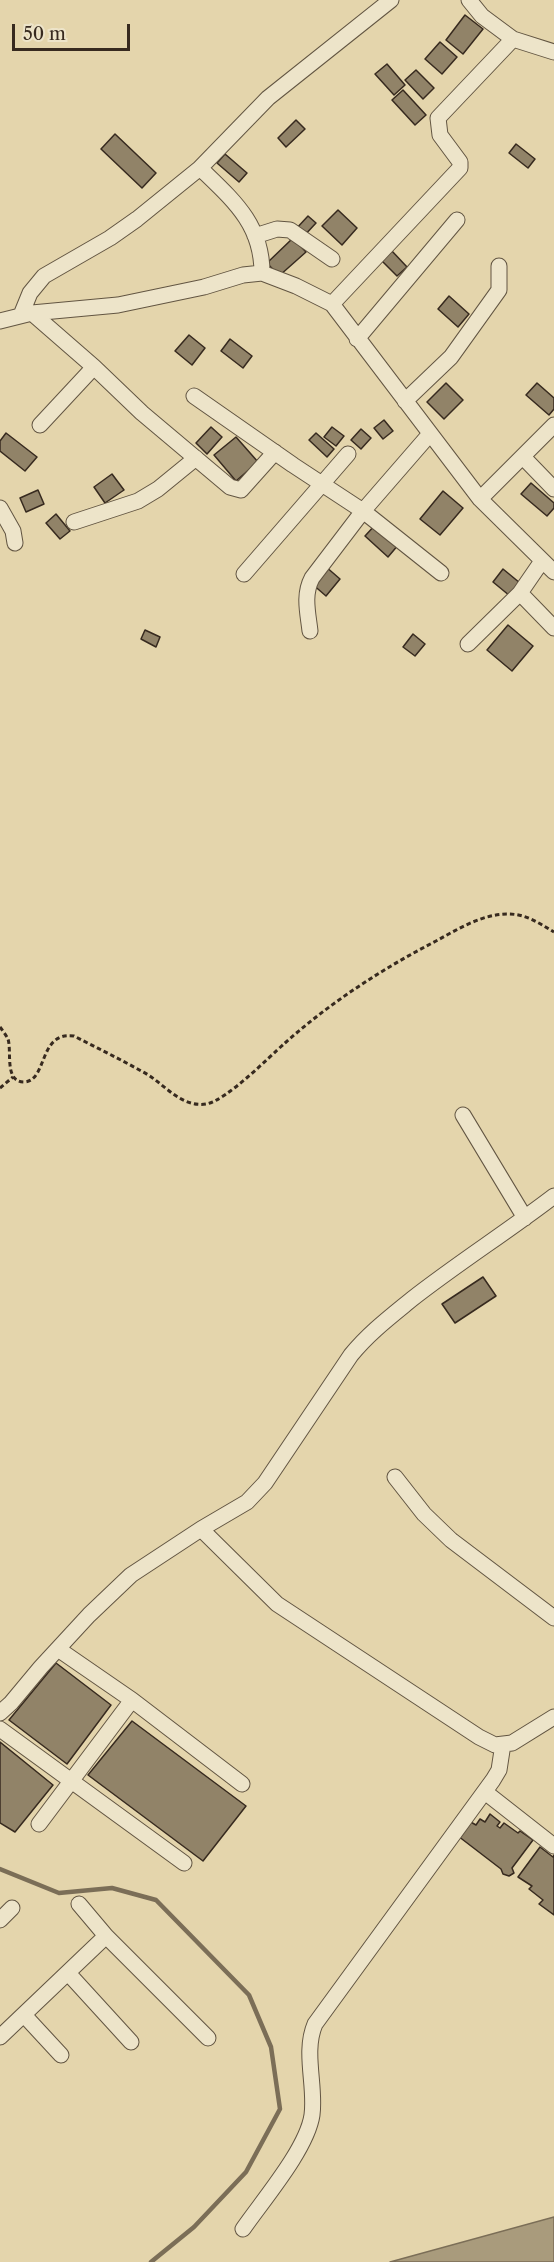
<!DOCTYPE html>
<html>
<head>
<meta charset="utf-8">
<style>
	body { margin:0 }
	#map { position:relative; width:554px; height:2262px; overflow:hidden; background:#e4d5ac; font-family:"Libre Caslon Text",serif }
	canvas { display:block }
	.scale { position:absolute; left:12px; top:24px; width:118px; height:27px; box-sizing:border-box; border:3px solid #372a1f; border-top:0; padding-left:8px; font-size:18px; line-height:21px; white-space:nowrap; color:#372a1f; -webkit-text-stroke:4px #ede4c9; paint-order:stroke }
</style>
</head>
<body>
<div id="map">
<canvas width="554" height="2262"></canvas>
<div class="scale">50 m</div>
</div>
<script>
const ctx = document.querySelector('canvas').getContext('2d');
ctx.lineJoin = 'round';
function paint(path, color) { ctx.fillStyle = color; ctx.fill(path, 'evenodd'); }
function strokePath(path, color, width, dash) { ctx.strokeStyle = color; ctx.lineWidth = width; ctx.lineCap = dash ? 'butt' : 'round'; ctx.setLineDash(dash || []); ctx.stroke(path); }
const water = new Path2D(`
	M554,2217V2262H390Z`);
paint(water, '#a99b7c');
strokePath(water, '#7b6e57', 1.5);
strokePath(new Path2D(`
	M0,1869L59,1893L112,1888L156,1900L249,1995L271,2047L280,2109L246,2172L194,2227L151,2262`), '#7b6e57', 4.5);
const building = new Path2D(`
	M465,15L483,29L463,54L446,40Z
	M440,42L457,57L442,74L425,59Z
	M387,64L405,85L394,95L375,74Z
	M416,70L434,88L423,99L405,80Z
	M403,90L426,115L415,125L392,100Z
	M296,120L305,129L286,147L278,138Z
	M115,134L156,173L142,188L101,149Z
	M516,144L535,159L528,168L509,153Z
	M225,154L247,173L239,182L217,163Z
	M338,210L357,228L342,245L322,226Z
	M308,216L316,223L303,237L295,230Z
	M293,238L306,252L279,276L267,263Z
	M391,250L407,267L397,276L381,260Z
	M449,296L469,314L458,327L438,309Z
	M189,335L205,348L192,365L175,351Z
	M230,339L252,356L243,368L221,351Z
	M446,383L463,400L444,419L427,402Z
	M537,383L554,398V409L549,415L526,395Z
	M384,420L393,431L383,439L374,428Z
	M211,427L222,437L207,454L196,443Z
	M332,427L344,436L336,446L324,437Z
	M361,429L371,438L361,449L351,440Z
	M6,433L37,457L25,471L0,451V441Z
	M316,433L334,449L327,457L309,440Z
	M236,437L258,462L236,481L214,455Z
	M112,474L124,490L105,503L94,487Z
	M531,483L554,503V508L547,516L521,494Z
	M38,490L44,504L26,512L20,498Z
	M443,491L463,508L440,535L420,519Z
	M56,514L70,531L60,539L46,523Z
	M376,524L399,544L388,557L365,536Z
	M325,566L340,579L326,596L311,583Z
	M503,569L520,583L510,596L493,582Z
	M508,625L533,646L512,671L487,650Z
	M145,630L160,637L156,647L141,639Z
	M413,634L425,644L415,656L403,647Z
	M483,1277L496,1296L455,1323L442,1304Z
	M56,1663L111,1705L67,1764L9,1720Z
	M132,1721L246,1806L203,1861L88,1775Z
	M0,1742L53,1785L15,1832L0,1823Z
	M490,1814L500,1822L497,1826L500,1828L504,1823L518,1833L520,1831L533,1840L512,1868L514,1873L509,1876L503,1874L501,1869L458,1836L469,1821L476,1825L480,1819L485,1822Z
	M540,1847L553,1857L554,1855V1915L539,1904L543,1900L529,1889L532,1886L518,1877Z`);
paint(building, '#918368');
strokePath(building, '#372a1f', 1.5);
const minor = new Path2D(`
	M469,0L482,16L513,39L554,52
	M200,168C233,200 262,224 262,273
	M255,236L277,229L290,230L332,259
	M332,304L460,168V162L440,135L438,118L513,39
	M32,313L94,367L142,413L230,487L241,490L275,452
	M21,315L30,293L44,276L110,238L137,219L200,168L268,98L391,0
	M0,321L32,313L118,305L204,287L243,275L262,273L296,286L332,304L480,499L554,572
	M357,339L457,220
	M194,396L293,465L363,511L441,573
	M405,401L451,357L499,290V266
	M40,425L94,367
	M523,457L554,489
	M480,499L554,425
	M0,508L13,531L15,543
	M74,522L138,501L158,489L196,458
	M244,574L348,454
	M520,593L554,628
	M310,631C308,613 303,595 312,578L363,511L429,435
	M468,644L520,593L542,561
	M463,1115L525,1218
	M395,1477L424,1514L451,1540L554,1618
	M201,1529L277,1604L479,1737L495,1745L512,1743L554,1717
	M58,1649L132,1700L242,1784
	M0,1713L11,1703L41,1667L89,1615L131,1575L201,1529L247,1502L265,1483L351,1355C369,1333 390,1317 412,1299C458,1263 507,1232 554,1196
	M0,1729L184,1863
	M485,1792L554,1846
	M39,1824L132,1700
	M79,1904L106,1936L208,2038
	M0,1920L12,1908
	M68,1973L131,2042
	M24,2015L61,2055
	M0,2037L106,1936
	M243,2229C263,2200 307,2149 312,2115C316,2086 303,2052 315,2024L493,1780L499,1770L503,1744`);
strokePath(minor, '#625542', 17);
strokePath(new Path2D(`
	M0,1027C3,1031 6,1035 8,1039C12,1051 4,1082 24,1082C48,1081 38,1031 74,1036C97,1048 120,1059 143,1072C163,1082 180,1108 206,1104C226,1101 269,1057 285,1043C331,1002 382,969 436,941C458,929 482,914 508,914C526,914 539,923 554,932
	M0,1088L13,1077`), '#372a1f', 3, [4.5, 3]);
strokePath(minor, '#ede4c9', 15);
</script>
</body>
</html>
